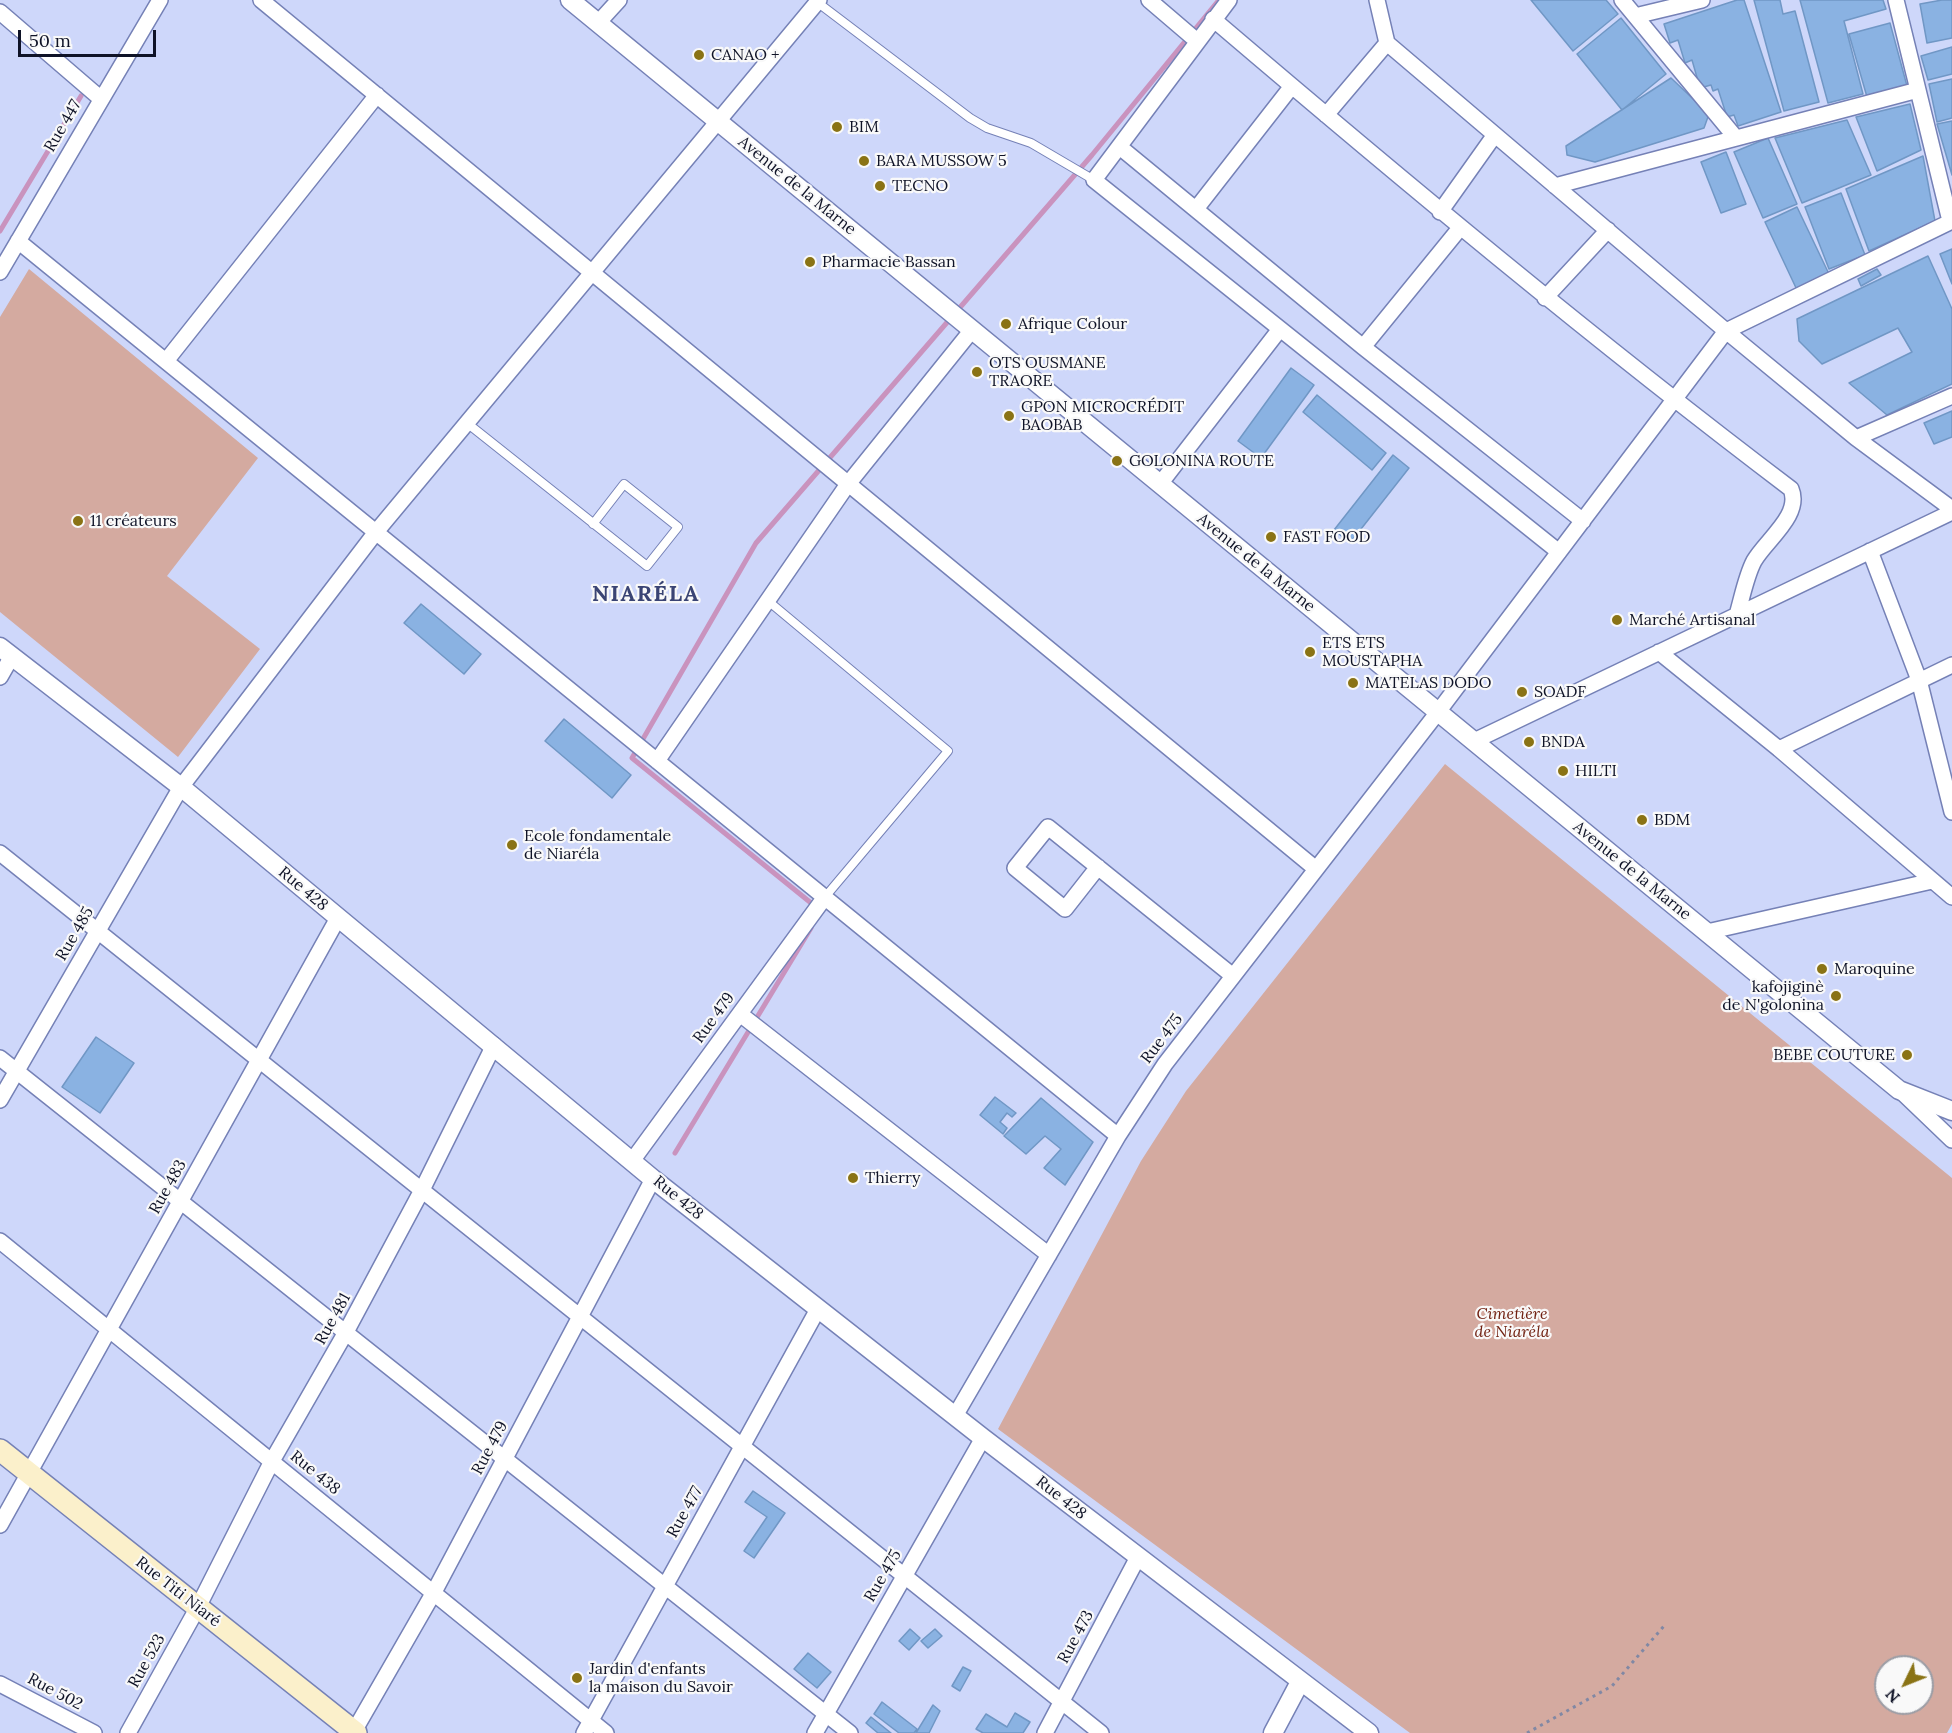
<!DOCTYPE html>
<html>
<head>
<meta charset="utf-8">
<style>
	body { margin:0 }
	#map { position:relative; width:1952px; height:1733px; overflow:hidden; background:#ced7fa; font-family:Lora,serif }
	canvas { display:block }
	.north { position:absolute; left:1874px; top:1655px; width:60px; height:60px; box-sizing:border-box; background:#f9f9f9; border:2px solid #9b9da5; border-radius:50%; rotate:227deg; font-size:16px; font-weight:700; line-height:24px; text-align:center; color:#0f1327 }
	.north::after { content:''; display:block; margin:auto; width:21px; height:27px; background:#8a7315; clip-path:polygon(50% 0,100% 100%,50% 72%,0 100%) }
	.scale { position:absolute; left:18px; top:30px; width:138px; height:27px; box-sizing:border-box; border:3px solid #0f1327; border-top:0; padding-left:8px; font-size:18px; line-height:21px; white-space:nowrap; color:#0f1327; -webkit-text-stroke:4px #f9f9f9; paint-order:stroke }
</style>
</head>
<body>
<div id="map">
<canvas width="1952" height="1733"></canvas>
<div class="north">N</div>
<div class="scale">50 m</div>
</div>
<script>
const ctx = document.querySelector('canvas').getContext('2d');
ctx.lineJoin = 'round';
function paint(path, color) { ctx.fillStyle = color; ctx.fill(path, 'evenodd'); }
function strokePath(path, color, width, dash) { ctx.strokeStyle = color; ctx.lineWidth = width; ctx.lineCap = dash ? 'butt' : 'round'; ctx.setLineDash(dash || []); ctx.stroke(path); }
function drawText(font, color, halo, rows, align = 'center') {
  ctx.font = font + ' Lora,serif'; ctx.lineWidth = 4.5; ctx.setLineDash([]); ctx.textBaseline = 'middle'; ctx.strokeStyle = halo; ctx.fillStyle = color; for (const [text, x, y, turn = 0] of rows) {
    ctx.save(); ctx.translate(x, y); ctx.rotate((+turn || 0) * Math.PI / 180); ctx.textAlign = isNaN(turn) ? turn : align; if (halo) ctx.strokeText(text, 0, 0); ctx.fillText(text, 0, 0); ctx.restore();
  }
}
paint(new Path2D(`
	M29,269L258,458L167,576L260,649L178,757L0,612V317Z
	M1445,764L1952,1178V1724L1947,1733H1410L998,1429L1141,1161L1186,1091ZM1886,1667H1922V1703H1886Z`), '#d4aaa0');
strokePath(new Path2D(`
	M0,231L81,96
	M816,907L632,758L756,543L1092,155L1219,0
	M675,1153L811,928`), '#c993be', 5);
const building = new Path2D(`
	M1531,0H1606L1618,14L1573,51Z
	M1737,0H1744L1781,112L1738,126L1734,115L1727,117L1718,89L1713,91L1711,85L1700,88L1692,60L1685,63L1678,40L1670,43L1664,24Z
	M1754,0H1780L1783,14L1795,11L1819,102L1784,111Z
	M1800,0H1883L1886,9L1844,21L1863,94L1828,103Z
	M1942,0H1952V38L1927,43L1920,4Z
	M1621,18L1666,74L1622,110L1577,54Z
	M1890,23L1907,86L1867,97L1849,34Z
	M1952,47V74L1928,80L1921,56Z
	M1671,78L1709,114L1704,128L1595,162L1567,155L1566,146Z
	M1952,79V118L1937,122L1929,84Z
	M1910,104L1921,150L1877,171L1856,117Z
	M1847,120L1871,175L1802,203L1775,138Z
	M1952,121V175L1937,124Z
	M1768,138L1797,204L1763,218L1734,152Z
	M1726,152L1746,204L1721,213L1701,162Z
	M1923,156L1935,221L1869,251L1846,189Z
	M1841,193L1865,255L1829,269L1805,207Z
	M1797,207L1829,274L1797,290L1765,222Z
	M1952,249V284L1940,254Z
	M1928,256L1952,309V384L1887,415L1849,383L1912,352L1898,328L1822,364L1799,341L1797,319Z
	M1877,269L1881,275L1861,286L1858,279Z
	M1291,368L1314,385L1261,458L1238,441Z
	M1317,395L1386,453L1372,470L1303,412Z
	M1952,411V437L1934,444L1924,423Z
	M1393,455L1409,468L1350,543L1334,530Z
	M421,604L481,654L464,674L404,623Z
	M564,719L631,775L612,798L545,741Z
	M96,1037L134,1063L100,1113L62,1087Z
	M995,1097L1016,1113L1012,1117L1007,1113L1000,1122L1007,1128L1003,1134L980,1115Z
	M1041,1098L1093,1142L1065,1185L1044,1168L1061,1149L1045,1136L1026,1154L1004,1136Z
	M753,1491L785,1513L754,1558L744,1551L767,1517L745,1502Z
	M910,1629L920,1638L909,1650L899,1641Z
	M935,1629L942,1636L928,1648L921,1641Z
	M808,1653L831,1672L817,1688L794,1669Z
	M963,1667L971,1671L960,1691L952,1686Z
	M882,1702L917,1729L914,1733H899L874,1714Z
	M933,1705L940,1711L929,1733H916Z
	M1015,1713L1030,1722L1023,1733H983L976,1729L986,1714L1007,1727Z
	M871,1717L891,1733H878L866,1723Z`);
paint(building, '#8ab2e2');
strokePath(building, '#7097c5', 1.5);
const service = new Path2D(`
	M817,2L970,118L987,128L1031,143L1094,180
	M467,423L647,566L678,527L624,484L593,524
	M767,600L948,751L825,897`);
const minor = new Path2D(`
	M261,0L1316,869
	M1149,0L1197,41
	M1229,0L1094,180L1559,552
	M1377,0L1387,43L1726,331L1856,438L1952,509
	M1622,0L1736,138
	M1896,0L1950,221
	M0,12L100,98
	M1635,16L1702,0
	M1213,19C1402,180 1593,339 1791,489C1802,515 1766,540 1754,561C1746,576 1742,598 1737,615
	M598,23L619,0
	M1326,115L1387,43
	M1121,148L1363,347L1583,521
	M1555,186L1918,90
	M1196,209L1292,86
	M1440,212L1494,136
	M18,241L1118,1136
	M0,272L160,0
	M1545,298L1608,230
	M1363,347L1460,228
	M166,361L377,95
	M1856,438L1952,396
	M1160,484L1280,329
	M1870,551L1919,680L1952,812
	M1659,652L1779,749L1952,897
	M0,677L12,656
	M1474,741L1952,512
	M1779,749L1952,665
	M657,761L848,484L972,330
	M0,853L1101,1733
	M1098,867L1065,909L1015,868L1048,827L1233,976
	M1707,932L1932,881
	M740,1014L1049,1255
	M0,1058L850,1733
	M1904,1094L1952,1140
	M0,1100L181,787L376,532L819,0
	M632,1161L825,897
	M0,1241L606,1733
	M955,1416L1118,1136L1165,1064L1438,712L1726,331L1952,221
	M0,1525L338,918
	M0,1684L94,1733
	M128,1733L198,1607L272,1461L346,1332L422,1190L494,1045
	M353,1733L434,1592L653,1179
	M584,1733L818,1309
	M815,1733L983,1438
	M1045,1733L1138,1557`);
const tertiary = new Path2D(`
	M570,0L1899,1090L1952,1111
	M0,647L181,787L653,1179L983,1438L1369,1733
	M1273,1733L1300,1682`);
const secondary = new Path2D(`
	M0,1450L356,1733`);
strokePath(service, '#7581b6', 10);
strokePath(minor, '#7581b6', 18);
strokePath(tertiary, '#7581b6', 21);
strokePath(secondary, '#7581b6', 24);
strokePath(new Path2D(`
	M1527,1733L1612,1686L1664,1626`), '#8188a4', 3, [3, 4.5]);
strokePath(service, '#fff', 8);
strokePath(minor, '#fff', 15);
strokePath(tertiary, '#fff', 18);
strokePath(secondary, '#fbf0cb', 21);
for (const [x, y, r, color] of [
	[699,55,6,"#8a7315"],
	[837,127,6,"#8a7315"],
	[864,161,6,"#8a7315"],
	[880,186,6,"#8a7315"],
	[810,262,6,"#8a7315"],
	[1006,324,6,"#8a7315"],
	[977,372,6,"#8a7315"],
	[1009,416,6,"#8a7315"],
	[1117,461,6,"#8a7315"],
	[78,521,6,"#8a7315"],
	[1271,537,6,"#8a7315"],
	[1617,620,6,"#8a7315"],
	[1310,652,6,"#8a7315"],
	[1353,683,6,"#8a7315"],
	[1522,692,6,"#8a7315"],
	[1529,742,6,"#8a7315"],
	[1563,771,6,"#8a7315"],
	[1642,820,6,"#8a7315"],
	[512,845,6,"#8a7315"],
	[1822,969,6,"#8a7315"],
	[1836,996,6,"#8a7315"],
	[1907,1055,6,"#8a7315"],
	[853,1178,6,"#8a7315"],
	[577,1678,6,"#8a7315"]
]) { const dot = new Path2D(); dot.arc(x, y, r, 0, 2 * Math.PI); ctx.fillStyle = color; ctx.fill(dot); strokePath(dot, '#f9f9f9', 2); }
drawText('16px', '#0f1327', '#f9f9f9', [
	["CANAO +",711,55],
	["BIM",849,127],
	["BARA MUSSOW 5",876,161],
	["TECNO",892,186],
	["Pharmacie Bassan",822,262],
	["Afrique Colour",1018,324],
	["OTS OUSMANE",989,363],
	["TRAORE",989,381],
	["GPON MICROCRÉDIT",1021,407],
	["BAOBAB",1021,425],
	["GOLONINA ROUTE",1129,461],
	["11 créateurs",90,521],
	["FAST FOOD",1283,537],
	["Marché Artisanal",1629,620],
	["ETS ETS",1322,643],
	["MOUSTAPHA",1322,661],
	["MATELAS DODO",1365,683],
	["SOADF",1534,692],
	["BNDA",1541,742],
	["HILTI",1575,771],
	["BDM",1654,820],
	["Ecole fondamentale",524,836],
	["de Niaréla",524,854],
	["Maroquine",1834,969],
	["kafojiginè",1824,987,"right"],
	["de N'golonina",1824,1005,"right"],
	["BEBE COUTURE",1895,1055,"right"],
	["Thierry",865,1178],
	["Jardin d'enfants",589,1669],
	["la maison du Savoir",589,1687]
], 'left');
drawText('16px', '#0f1327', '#f9f9f9', [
	["Rue 447",63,126,-60],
	["Avenue de la Marne",797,186,39],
	["Avenue de la Marne",1256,563,39],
	["Avenue de la Marne",1632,871,39],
	["Rue 428",303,889,40],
	["Rue 485",75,934,-60],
	["Rue 479",714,1018,-54],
	["Rue 475",1162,1039,-53],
	["Rue 483",168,1187,-61],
	["Rue 428",678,1198,39],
	["Rue 481",333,1319,-61],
	["Rue 479",490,1448,-62],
	["Rue 438",315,1473,39],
	["Rue 428",1061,1498,38],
	["Rue 477",685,1512,-61],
	["Rue 475",883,1576,-60],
	["Rue Titi Niaré",178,1592,38],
	["Rue 473",1076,1637,-62],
	["Rue 523",147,1661,-61],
	["Rue 502",55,1692,28]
]);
drawText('italic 16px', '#702010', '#f9f9f9', [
	["Cimetière",1512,1314],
	["de Niaréla",1512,1332]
]);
ctx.letterSpacing = '1.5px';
drawText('bold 22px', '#3a4474', '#f9f9f9', [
	["NIARÉLA",646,595]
]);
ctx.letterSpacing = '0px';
</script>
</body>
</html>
